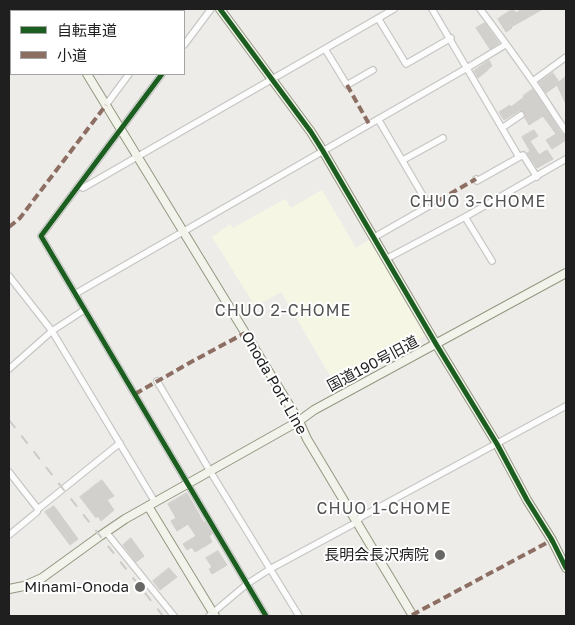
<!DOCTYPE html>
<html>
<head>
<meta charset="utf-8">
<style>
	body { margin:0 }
	#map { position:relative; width:575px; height:625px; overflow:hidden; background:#eeece8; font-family:"Golos Text","Noto Sans JP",sans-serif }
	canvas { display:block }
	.frame { position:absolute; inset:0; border:10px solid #1f1f1f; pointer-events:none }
	.legend { position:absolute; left:10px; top:10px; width:175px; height:65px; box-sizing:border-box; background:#fff; border:1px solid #a5a5a5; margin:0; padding:6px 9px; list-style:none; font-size:15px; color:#1f1f1f }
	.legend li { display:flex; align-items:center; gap:10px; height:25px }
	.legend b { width:25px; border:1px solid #a5a5a5 }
</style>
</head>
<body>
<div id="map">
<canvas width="575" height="625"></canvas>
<div class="frame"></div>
<ul class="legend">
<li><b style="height:6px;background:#1b5e20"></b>自転車道</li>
<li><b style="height:6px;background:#8d6e63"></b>小道</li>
</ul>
</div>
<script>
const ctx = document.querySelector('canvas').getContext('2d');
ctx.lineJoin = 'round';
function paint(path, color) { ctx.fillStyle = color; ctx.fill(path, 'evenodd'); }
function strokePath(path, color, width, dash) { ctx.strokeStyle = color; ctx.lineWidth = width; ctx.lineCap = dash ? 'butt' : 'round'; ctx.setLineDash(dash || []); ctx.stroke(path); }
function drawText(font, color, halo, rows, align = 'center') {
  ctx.font = font + ' "Golos Text","Noto Sans JP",sans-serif'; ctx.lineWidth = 4; ctx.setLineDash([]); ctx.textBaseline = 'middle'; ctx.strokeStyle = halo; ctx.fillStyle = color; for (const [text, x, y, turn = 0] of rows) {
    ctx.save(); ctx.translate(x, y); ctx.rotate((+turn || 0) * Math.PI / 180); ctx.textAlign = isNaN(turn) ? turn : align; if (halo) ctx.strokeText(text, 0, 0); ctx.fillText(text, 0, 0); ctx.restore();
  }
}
paint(new Path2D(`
	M322,190L356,248L369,240L425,336L336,386L281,292L255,306L212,237L230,224L233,228L285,199L291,208Z`), '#f5f6e4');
const building = new Path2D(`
	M513,9L516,13L522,9H543L511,27L512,28L506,32L498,19Z
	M485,23L499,43L490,49L476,28Z
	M489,60L492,66L488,69V70L478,78L474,71Z
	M553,73L559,82L566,76V104L557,85L546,93L539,82Z
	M533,89L562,134L566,136V140L552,149L546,140L556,134L543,116L529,125L525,118V113L523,111L520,110L504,120L499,112L510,105L511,107L524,97L523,96Z
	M534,130L538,136L530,141L538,153L539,155L547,150L553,159L537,168L527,153L530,151L522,137Z
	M102,480L114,496L107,500L114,510L101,521L98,516L96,518L80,497Z
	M187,493L204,523L205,522L212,534L209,536L212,542L195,552L192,547L187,550L183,544L196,536L188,524L177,531L171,521L176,518L168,504Z
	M54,506L78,539L70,545L45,512Z
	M131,538L144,556L136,562L123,545Z
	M218,551L227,565L212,574L209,569L212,567L206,558Z
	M169,568L177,577L160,590L153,581Z`);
paint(building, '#d2d0cd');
strokePath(building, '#d1ceca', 1);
const street = new Path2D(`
	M432,9L519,157
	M480,9C498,33 516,57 533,82C545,98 554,115 566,131
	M177,11L179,9
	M378,18L406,64L451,38
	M184,45L211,9
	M325,49L347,85L373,70
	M162,74L41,236L266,616
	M533,81L566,57
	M106,105L129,74
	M502,128L521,115
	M403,160L443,138
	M476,179L477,181L523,155L537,177
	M79,185L83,188L394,9
	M465,217L492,261
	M373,238L429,206L378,119
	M386,259L465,217L566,159
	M9,276L52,331L155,502
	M75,294L467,68L505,45
	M9,369L52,331L84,310
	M157,381L210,471L299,616
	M9,472L38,509
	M106,532L174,616
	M9,535L37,512L38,509L63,489L120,443
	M209,616L247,584L270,569L357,522L361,517L566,406`);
const secondary = new Path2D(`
	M47,9L48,11
	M220,9L311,132L323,151L436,344L497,444L527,500L552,540L566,568
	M87,74L299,421L307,439L413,616
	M148,506L215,616
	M9,589L24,586L42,578L100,536L125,519L299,421L314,410L566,273`);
strokePath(street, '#c6c6c4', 8);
strokePath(secondary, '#949781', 10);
strokePath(street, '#fcfcfc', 5.5);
strokePath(secondary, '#f2f4eb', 8);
strokePath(new Path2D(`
	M9,420L163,616`), '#cbcbca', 2, [10, 10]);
strokePath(new Path2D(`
	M347,85L369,124
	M429,206L476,179
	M9,227L20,218L106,105
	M135,394L191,362L245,333
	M412,615L552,540`), '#8d6e63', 4, [8, 4]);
strokePath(new Path2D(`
	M220,9L311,132L323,151L436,344L497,444L527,500L552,540L566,568
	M162,74L41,236L266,616`), '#1b5e20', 5);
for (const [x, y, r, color] of [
	[440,555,6,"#676765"],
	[140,587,6,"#676765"]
]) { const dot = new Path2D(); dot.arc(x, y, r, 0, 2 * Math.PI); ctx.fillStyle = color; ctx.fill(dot); strokePath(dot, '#fff', 2); }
drawText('15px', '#1f1f1f', '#fff', [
	["国道190号旧道",373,364,-28],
	["Onoda Port Line",274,383,60]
]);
drawText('15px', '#1f1f1f', '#fff', [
	["長明会長沢病院",429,555],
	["Minami-Onoda",129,587]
], 'right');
ctx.letterSpacing = '1px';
drawText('16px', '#525252', '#fff', [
	["CHUO 3-CHOME",478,202],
	["CHUO 2-CHOME",283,311],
	["CHUO 1-CHOME",384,509]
]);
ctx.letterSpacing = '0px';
</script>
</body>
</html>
